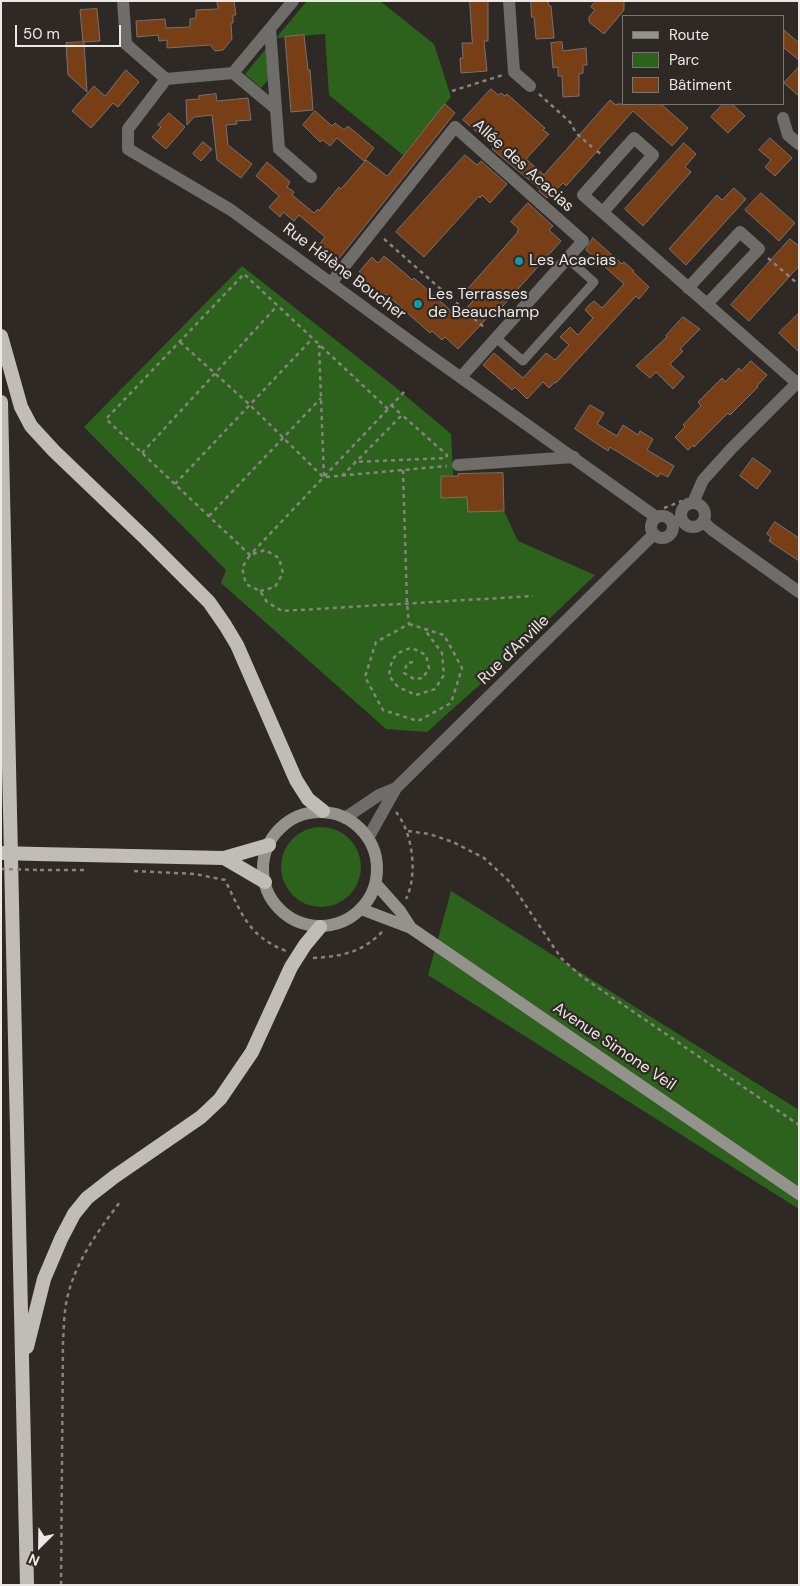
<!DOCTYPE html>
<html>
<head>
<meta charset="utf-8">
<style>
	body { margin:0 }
	#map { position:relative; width:800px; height:1586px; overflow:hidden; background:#2f2925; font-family:"DM Sans",sans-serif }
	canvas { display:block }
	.frame { position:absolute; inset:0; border:2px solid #ece8e6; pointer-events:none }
	.legend { position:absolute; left:622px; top:15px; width:162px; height:90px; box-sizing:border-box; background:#2f2925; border:1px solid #7b7572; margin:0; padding:6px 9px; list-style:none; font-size:15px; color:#ece8e6 }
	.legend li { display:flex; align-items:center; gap:10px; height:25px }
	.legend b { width:25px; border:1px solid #7b7572 }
	.north { position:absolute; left:15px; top:1521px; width:50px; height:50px; -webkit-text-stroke:4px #2f2925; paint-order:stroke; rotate:203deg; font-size:14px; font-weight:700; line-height:20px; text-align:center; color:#ece8e6 }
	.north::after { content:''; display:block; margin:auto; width:18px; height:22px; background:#ece8e6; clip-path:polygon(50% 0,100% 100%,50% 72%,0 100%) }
	.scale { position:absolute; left:15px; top:25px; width:106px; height:22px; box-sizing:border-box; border:2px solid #ece8e6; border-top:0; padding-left:6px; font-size:15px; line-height:18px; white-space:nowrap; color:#ece8e6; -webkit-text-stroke:4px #2f2925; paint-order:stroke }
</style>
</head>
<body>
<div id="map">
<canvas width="800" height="1586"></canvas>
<div class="frame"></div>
<ul class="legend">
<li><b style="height:6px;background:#94928d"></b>Route</li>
<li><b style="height:14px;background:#2d621c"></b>Parc</li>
<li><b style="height:14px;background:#783f16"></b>Bâtiment</li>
</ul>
<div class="north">N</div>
<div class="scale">50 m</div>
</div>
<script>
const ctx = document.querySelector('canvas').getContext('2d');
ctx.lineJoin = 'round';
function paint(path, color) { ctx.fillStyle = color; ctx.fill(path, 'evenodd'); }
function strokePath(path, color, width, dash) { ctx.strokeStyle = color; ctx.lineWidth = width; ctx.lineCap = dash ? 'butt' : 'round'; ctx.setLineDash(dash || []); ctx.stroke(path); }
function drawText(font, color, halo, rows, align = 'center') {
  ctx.font = font + ' "DM Sans",sans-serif'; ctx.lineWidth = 4.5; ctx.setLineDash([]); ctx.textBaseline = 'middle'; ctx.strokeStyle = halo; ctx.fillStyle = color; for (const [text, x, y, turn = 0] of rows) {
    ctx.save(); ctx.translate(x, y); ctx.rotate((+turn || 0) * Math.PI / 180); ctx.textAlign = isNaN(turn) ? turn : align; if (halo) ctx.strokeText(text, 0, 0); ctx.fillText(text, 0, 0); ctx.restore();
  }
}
paint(new Path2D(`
	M307,1H380L434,44L451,97L403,155L329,95L325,34L276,38Z
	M266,49L269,79L261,88L245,74Z
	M242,266L394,386L451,434L453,475L441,476L467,494L468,512L504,511L518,541L595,575L494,672L427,732L386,729L221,583L226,570L84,427Z
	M281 867a40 40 0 1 1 80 0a40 40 0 1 1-80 0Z
	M451,891L799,1110V1209L428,975Z`), '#2d621c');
const building = new Path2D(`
	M217,1H234L236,15H233V23H231L232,39L223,50L215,51L210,45L167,48V40L159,41L158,35L137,37L136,21L165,19L166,28L190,27V19L196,18V10L218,9Z
	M470,1H488V41H484L487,71L461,73L460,58H463L462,43H472Z
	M531,1H548L549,6H551L554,38L536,39L534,17H532Z
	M596,1H624V10L604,34L589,22V17L595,10L591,7Z
	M97,9L100,41L83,42L80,10Z
	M784,30L799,43V60L784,48Z
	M304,35L308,70H310L313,110L291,112L285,37Z
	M84,42L87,92L68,75L66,43Z
	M562,42L563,51L586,48L587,65H583V73L579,74V96L563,97L562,76H558V67L553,68L551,43Z
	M799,67V96L784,83Z
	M126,70L139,82L118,107L113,103L91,128L72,111L94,86L105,96Z
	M491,89L498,95L501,93L505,96L507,94L545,128L543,130L549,134L526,159L544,175L610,100L616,105L617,104H661L688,128L672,146L633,111L566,186L563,183L547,198L539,191L540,189L492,149L494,147L463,120Z
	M216,94L217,101L248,98L251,120L236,121L237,124L226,125L228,145L252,164L241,178L217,160L212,115L194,117L187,125L186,100L199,99V96Z
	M445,104L455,113L337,261L318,246L325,237L299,215L294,221L283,212L280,217L269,207L279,196L256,176L267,162L290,182L287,187L294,192L292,195L314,213L318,209L319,211L339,187L341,189L366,160L387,176Z
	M723,104H732L745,116L728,133L711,117Z
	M315,111L332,126L335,123L344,130L348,126L374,148L364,161L337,138L330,146L323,140L320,142L303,125Z
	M169,113L185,127L166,149L152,137L161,127L158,125Z
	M770,138L792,158L775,176L765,167L771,160L759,150Z
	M203,142L212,149L201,161L193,154Z
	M684,143L696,154L685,167L691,172L643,226L625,209Z
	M465,155L477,165L481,161L507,184L490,203L482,195L480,198L479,196L424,257L396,232Z
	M734,188L746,199L686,265L669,249L717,195L722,200Z
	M761,193L795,223L779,241L745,210Z
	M528,203L553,226L549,230L561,241L492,318L489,316L458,349L445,337L442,340L432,331L430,333L386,294L383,297L363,279L365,277L359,272L372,257L378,263L384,256L407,275L412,280L414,278L458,317L473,301L464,293L518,232L517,231L519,229L511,222Z
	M593,238L622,264L624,262L634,271L633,272L649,287L639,299L636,296L556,383L555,382L549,388L543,382L527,399L515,387L512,390L483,365L494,353L523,378L546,353L555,360L569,345L560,337L570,327L578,335L593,318L585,310L589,305L594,301L602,308L624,284L586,250Z
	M790,239L799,246V266L749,321L731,305Z
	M799,313V352L779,333Z
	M683,317L700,329L680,349L683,351L670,364L684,377L673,389L656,372L650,378L636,366L667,337L666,336Z
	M751,361L767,375L757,386L758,387L730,415L728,413L694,447L693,445L688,450L675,437L685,427L683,425L701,406L698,402L722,378L725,382L739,368L741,371Z
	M590,405L604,413L597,424L617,436L623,425L638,435L640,431L653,439L647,450L674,466L668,477L660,473L658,477L610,447L608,451L575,429Z
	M753,458L771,471L757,489L740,476Z
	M503,473L504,511L468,512L467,497L441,498V476H459L458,474Z
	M775,522L799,538V561L769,541L771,537L767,534Z`);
paint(building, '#783f16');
strokePath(building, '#79726e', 1);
strokePath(new Path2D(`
	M452,91L503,75
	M539,94L570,122L576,133L592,147
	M597,151L603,156
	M384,239L486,329
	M768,258L799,285
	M180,342L250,405L324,478L319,345
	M391,405L402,415
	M388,409L244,274L106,419L250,555L405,391
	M142,453L277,306
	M403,470L407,603L409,624
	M342,476L402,415L447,455L446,458L354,462
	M326,477L447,466
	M175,484L312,339
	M664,508L682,501
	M209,516L321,398
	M260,591L275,587L283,573L279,558L265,550L250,555L242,568L246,584L260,591L267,602L282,611L533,596
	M409,624L444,635L462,668L451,703L418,721L383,710L365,677L376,642Z
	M413,662L407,663L404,673L414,679L423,678L429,668L426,655L412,648C394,652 391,659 389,676L398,687L416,695L435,689L444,675L442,653L425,630
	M396,812C413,833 418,875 406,899
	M408,831L429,834L453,842L484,858L510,882L561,958L581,976L799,1125
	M40,870H86
	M134,871L195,874L225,880C242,914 248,936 286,951
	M313,958C343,956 362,953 384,930
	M61,1585L63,1341C64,1327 64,1312 67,1299C75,1262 98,1231 120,1202`), '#888380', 2.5, [4, 4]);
strokePath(new Path2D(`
	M496,338L523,361L594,282L567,258`), '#6e6d6a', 9);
strokePath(new Path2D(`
	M123,1L126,44L166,79
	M293,1L233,73L166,79L128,129V149L231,210L418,347L656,517
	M509,1L514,72L530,86
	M270,29L279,149L311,177
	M233,73L276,109
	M783,118L788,135L799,144
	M603,212L653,155L634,138L583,195L797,383
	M331,283L455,127L583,241L461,377
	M688,288L740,232L759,249L707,304
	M458,465L574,457`), '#6e6d6a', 12);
strokePath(new Path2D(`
	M695,503V498L703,480L731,449L799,381
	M681 515a12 12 0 1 1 24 0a12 12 0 1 1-24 0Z
	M651 527a11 11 0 1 1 22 0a11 11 0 1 1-22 0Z
	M703,521L711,529L799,592
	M345,818L379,795L396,788
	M368,838L396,788L654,534`), '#6e6d6a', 12);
strokePath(new Path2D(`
	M263 869a57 57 0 1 1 114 0a57 57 0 1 1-114 0Z
	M376,884L400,911L411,928
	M361,909L411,928L799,1194`), '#94928d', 12);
strokePath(new Path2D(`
	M1,336L21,407L31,426L54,451L146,539L209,602L225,625L237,645L296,780L308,799L323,811
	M1,402L27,1585
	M38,854L224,858L269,845
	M224,858L265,882
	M27,1347L44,1279L61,1239L74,1214L87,1198L114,1177L201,1117L220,1099L252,1052L291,967L305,945L320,927`), '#c0bcb6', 14);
strokePath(new Path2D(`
	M1,869L40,870`), '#888380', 2.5, [4, 4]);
strokePath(new Path2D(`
	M1,853L38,854`), '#c0bcb6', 14);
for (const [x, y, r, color] of [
	[519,261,5,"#0f9aa8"],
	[418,304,5,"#0f9aa8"]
]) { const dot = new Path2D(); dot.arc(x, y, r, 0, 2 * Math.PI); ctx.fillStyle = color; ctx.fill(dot); strokePath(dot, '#2f2925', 2); }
drawText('16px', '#ece8e6', '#2f2925', [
	["Allée des Acacias",523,166,42],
	["Rue Hélène Boucher",344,272,37],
	["Rue d'Anville",514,650,-44],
	["Avenue Simone Veil",614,1047,34]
]);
drawText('16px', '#ece8e6', '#2f2925', [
	["Les Acacias",529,261],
	["Les Terrasses",428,295],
	["de Beauchamp",428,313]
], 'left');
</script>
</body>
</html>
